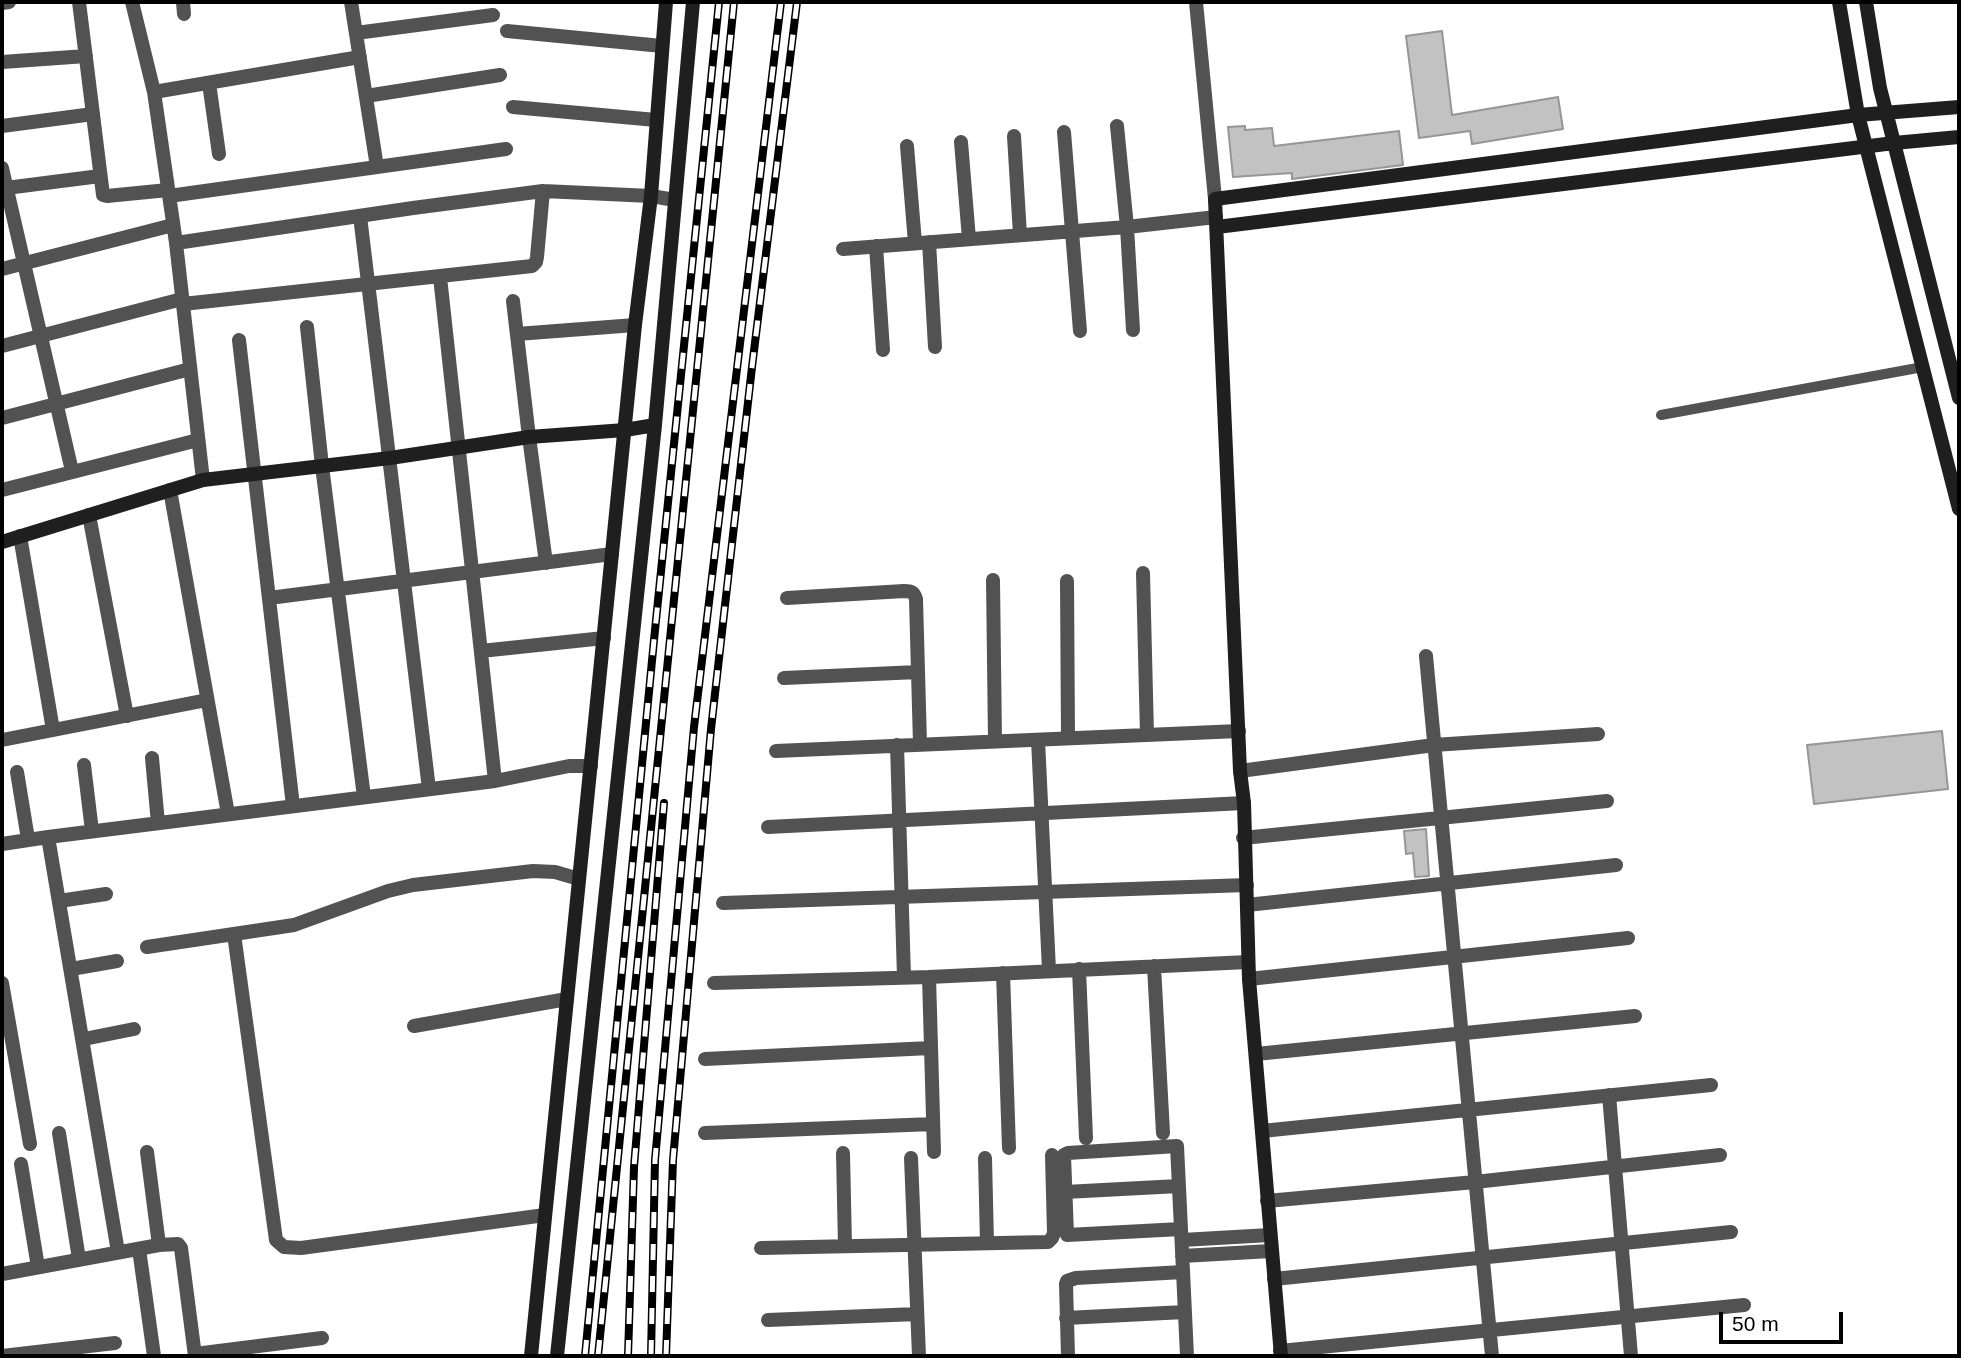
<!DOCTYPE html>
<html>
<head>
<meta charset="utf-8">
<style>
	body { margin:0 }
	#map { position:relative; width:1961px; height:1358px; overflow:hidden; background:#fff; font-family:Arial,sans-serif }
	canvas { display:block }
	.frame { position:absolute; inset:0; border:4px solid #000; pointer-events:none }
	.scale { position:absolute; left:1719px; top:1312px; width:124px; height:32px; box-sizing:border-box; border:4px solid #000; border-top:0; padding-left:9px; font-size:21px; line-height:24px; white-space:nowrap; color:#000; -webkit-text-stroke:5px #fff; paint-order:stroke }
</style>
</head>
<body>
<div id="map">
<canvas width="1961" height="1358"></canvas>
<div class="frame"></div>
<div class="scale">50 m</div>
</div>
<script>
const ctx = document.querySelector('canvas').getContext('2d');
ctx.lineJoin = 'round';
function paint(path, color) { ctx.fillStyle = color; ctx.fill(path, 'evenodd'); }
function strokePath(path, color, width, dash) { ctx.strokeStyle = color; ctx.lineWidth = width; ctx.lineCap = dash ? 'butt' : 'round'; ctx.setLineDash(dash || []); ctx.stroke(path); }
const building = new Path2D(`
	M1442,31L1452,115L1558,97L1563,129L1472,144L1470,131L1419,138L1406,36Z
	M1245,126V130L1272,128L1274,146L1399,131L1403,165L1292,179V173L1233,177L1228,127Z
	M1942,731L1948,789L1814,804L1807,745Z
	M1426,829L1429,876L1415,877L1413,853L1406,854L1404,831Z`);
paint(building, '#c2c2c2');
strokePath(building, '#969696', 2);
strokePath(new Path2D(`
	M1661,415L1923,367`), '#525252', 10);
strokePath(new Path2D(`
	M79,2L103,195L107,196L168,190
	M132,2L154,92L176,243L203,480
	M183,2L184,14
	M351,2L377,167
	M1196,2L1215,199
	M2,3L9,2
	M507,31L662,46
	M356,33L493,15
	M2,62L86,56
	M209,83L219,154
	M154,92L360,57
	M366,96L500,75
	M513,107L656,120
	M2,126L93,114
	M1117,126L1127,227L1133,330
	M1064,132L1080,331
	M1014,136L1020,235
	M961,142L969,239
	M907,146L915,243
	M2,168L72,471
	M6,188L100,176
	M169,196L506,149
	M360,216L429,789
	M929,242L935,347
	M176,243L413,208L543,191L651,196L675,200
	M876,246L883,350
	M843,249L1127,227L1216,217
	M2,269L173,225
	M440,277L495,781
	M513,301L529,437L546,563
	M183,304L532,266L536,262L537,257L543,191
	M307,327L322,466L364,797
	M517,334L635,325
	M239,340L293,806
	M2,346L182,299
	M2,418L190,369
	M2,490L198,440
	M170,490L228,814
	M89,515L127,716
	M20,536L53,730
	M1143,573L1147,735
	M993,580L995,741
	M1067,581L1068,738
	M269,598L612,554
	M787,598L904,591C911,591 914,592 916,599L920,744
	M481,651L604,638
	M1426,656L1492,1356
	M784,678L918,672
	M2,740L207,700
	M1038,740L1049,970
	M897,745L904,977
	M776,751L1239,731
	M152,758L158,823
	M84,765L92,831
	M1240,771L1434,745L1598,734
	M17,772L28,839
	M768,827L1244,803
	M48,837L118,1252
	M1243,838L1607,801
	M2,844L48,837L495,781L569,766H591
	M59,901L106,894
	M723,903L1247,885
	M1247,905L1616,865
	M234,934L276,1240L284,1247L301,1248L545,1215
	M147,947L294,925L388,891L413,885L533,871L555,872L579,879
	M1154,966L1163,1133
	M71,969L117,961
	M1079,969L1086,1138
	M1003,973L1009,1148
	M929,977L934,1152
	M1249,979L1628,938
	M2,983L30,1144
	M714,983L929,977L1248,962
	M414,1026L567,999
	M84,1039L134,1029
	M1256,1054L1635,1016
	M705,1059L930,1048
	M1609,1095L1631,1356
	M1262,1131L1711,1085
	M59,1133L79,1259
	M705,1133L933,1124
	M147,1152L159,1245
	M843,1153L845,1246
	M911,1158L919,1356
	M985,1158L987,1243
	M21,1164L38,1267
	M1065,1192L1179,1186
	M1267,1201L1475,1182L1720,1155
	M1181,1229L1067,1235L1064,1155L1068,1153L1177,1146L1181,1229C1183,1271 1185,1313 1187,1356
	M1182,1240L1270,1235
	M761,1248L1048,1242L1052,1238L1054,1233L1052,1155
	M139,1249L154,1356
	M1182,1256L1271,1251
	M2,1274L159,1245L178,1244L181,1248L195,1356
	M1274,1279L1731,1232
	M1066,1318L1185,1312
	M768,1320L917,1314
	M1280,1351L1744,1305
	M195,1354L322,1338
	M2,1356L115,1343
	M1068,1356L1066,1284L1067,1281L1076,1278L1183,1272`), '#525252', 14);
strokePath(new Path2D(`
	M1839,2L1858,115L1959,509
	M1866,2L1880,88L1959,398
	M1217,227L1894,143L1959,137
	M2,542L203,480L390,458L529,437L625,430L655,425
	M531,1356L635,325L651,196L666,2
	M557,1356L655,425L693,2
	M1281,1356L1249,979L1244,803L1240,771L1215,199L1858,115L1959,107`), '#1f1f1f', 14);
const rail = new Path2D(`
	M585,1356L654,640L719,2
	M598,1356L734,2
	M628,1356L634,1167L664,803
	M651,1356L655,1160L694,727L781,2
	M666,1356L673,1160L711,729L752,367L797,2`);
strokePath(rail, '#000', 8);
strokePath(rail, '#fff', 5, [16]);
</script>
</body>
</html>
